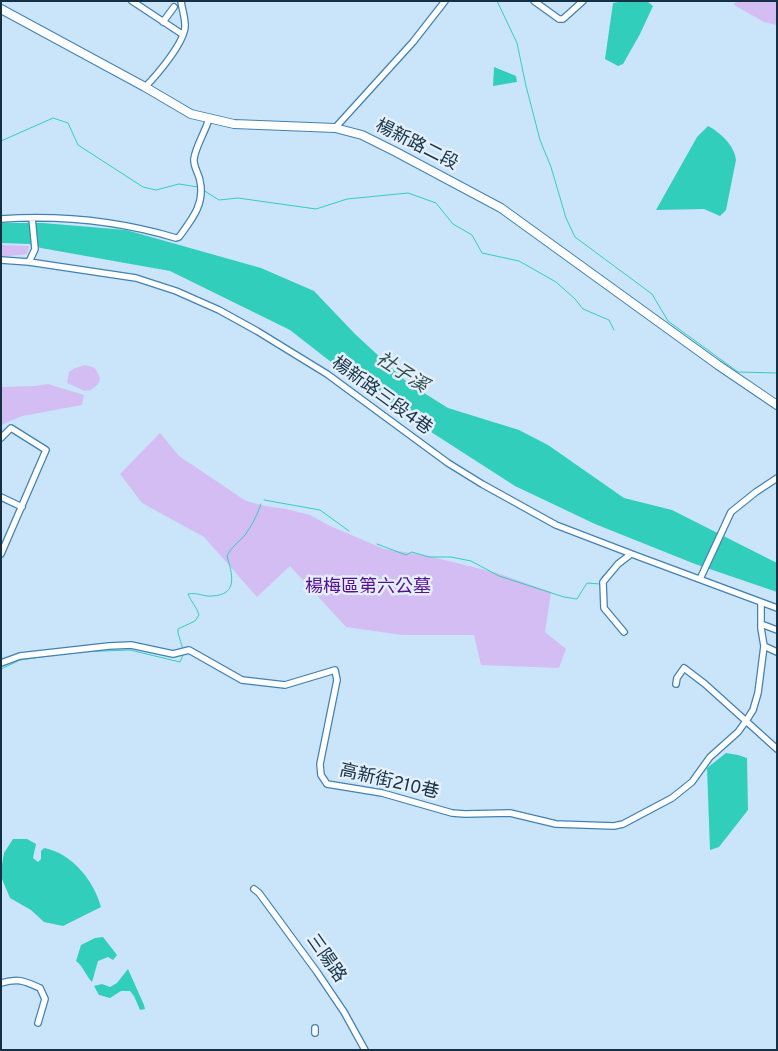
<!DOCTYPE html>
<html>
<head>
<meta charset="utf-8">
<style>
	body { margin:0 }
	#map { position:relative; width:778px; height:1051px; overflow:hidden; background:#cae4fa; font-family:Overpass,sans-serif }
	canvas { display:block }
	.frame { position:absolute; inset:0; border:2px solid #153045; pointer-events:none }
</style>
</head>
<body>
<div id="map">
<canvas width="778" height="1051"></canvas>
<div class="frame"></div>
</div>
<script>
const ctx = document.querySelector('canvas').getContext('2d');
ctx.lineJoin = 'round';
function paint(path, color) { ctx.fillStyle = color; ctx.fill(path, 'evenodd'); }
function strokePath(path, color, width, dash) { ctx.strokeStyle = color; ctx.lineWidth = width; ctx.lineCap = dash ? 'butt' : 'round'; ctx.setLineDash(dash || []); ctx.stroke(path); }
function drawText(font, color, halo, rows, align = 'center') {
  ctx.font = font + ' Overpass,"Noto Sans TC",sans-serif'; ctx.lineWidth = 5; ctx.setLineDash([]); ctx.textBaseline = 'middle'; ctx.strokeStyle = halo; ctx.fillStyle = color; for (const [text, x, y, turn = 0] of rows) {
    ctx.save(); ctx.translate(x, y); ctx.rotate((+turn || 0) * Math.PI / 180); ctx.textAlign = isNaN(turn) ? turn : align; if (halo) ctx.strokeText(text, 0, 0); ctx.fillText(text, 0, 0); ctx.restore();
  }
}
paint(new Path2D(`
	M736,1H777V25L764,22L734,5Z
	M1,245L29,246L27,254L1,257Z
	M85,365L95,368L100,378L99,383L91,390L85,391L67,383L69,372L75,368Z
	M48,384L84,395L82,405L22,416L1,425V387L35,386Z
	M160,433L179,456L246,501L265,506L286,509L310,515L330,526L384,549L424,555L497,573L551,592L545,632L566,649L559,668L481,665L474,635H402L346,627L290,566L257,597L204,537L142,503L120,474Z`), '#d3bdf3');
paint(new Path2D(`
	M623,1H647L653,6L640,34L623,64L618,66L605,59L613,3Z
	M494,67L516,76L517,82L493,86Z
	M708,126C720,132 735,146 736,160L726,210L720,216L704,209L656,210L697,137Z
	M1,223H43L126,230L261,268L314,291L355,334L408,383L448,408L519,430L548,445L624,498L672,510L777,563V592L695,564L595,524L515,486L372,394L290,330L170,271L41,248L29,244L1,243Z
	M726,753L738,755L747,758L748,810L719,847L710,850L707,768Z
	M13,839H27L36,844L33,858L38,862L41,859V851L44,848C72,853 94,881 101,907L63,926L44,922L31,910L10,898L2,879V865L4,853Z
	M103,937L117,955L113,960L108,957L98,961L92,982C85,975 84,967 76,961L81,945L95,938Z
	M128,969L144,1005L145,1009L140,1010L134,996L130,991H121L110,998L99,995L94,986L102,984L110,987L117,983Z`), '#32cebc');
strokePath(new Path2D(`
	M497,1L517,43L526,86L540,140L551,167L566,218L575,237L652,294L668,321L738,372L777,373
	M1,141L53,118L68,123L78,145L143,187L156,190L179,184L198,187
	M203,190L219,200L238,198L316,209L347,199L408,193L436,203L453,224L472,235L482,253L519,261L556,282L575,299L583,309L609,320L614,330
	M264,500L320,510L349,531
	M377,544L406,555L412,552L429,557H451L471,561L499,576L564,597L577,599L587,583L600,584L602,577L613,565
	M183,649L178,633V629L195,621L199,615C197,607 191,602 188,594C197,592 204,597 212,596C239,595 232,573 227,556C231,547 238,543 245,535C252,525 257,516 261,504
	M77,652L130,650L180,662L183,655
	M1,669L20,660L68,653`), '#32cebc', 1);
const minor = new Path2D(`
	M132,1L182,34
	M534,1L559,19H563L583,1
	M163,22L174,7
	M145,87C157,75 186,41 185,25C185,17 182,9 181,1
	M335,128L413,42L445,1
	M1,219C60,215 119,221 176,238L179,237C192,219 205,204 200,181C199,174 193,166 194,159C195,148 205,132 209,119
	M1,260L29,262L136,278L176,291L219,310L257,331L327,374L448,463L482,484L556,525L637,556L777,608
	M29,262L35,249L32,218
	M1,438L11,428L46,450L1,554
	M1,497L22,507
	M700,579L731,512L756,492L777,478
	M761,624L777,630
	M624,632L604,608L603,582L618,564L631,554
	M764,646L777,652
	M1,663L20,656L109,646L131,645L173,654L189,650L242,680L285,685L335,670L337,680L320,764L321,775L327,784L382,793L452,813L465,814L510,813L556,824L614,826L623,824L672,798L692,782L710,757L738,732L746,721L753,710L758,693L764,646L761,628V603
	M676,684L677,678L684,668L705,684L777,749
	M254,889L259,893L317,972L344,1012L365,1050
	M1,983C19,978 24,981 40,988L45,999L38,1023
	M315,1028V1033`);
const secondary = new Path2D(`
	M1,9L145,87L191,114L234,124L335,128L362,135L396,152L501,208L718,365L777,405`);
strokePath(minor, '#4182b3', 8);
strokePath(secondary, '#4182b3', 10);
strokePath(minor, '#fff', 5.5);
strokePath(secondary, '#fff', 8);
drawText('18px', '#153045', '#e3effa', [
	["楊新路二段",416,146,27],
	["楊新路三段4巷",381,397,36],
	["高新街210巷",389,783,13],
	["三陽路",325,959,55]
]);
drawText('18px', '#590e91', '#e3effa', [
	["楊梅區第六公墓",368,588]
]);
drawText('italic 19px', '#32514c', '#e3effa', [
	["社子溪",401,374,33]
]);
</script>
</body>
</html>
